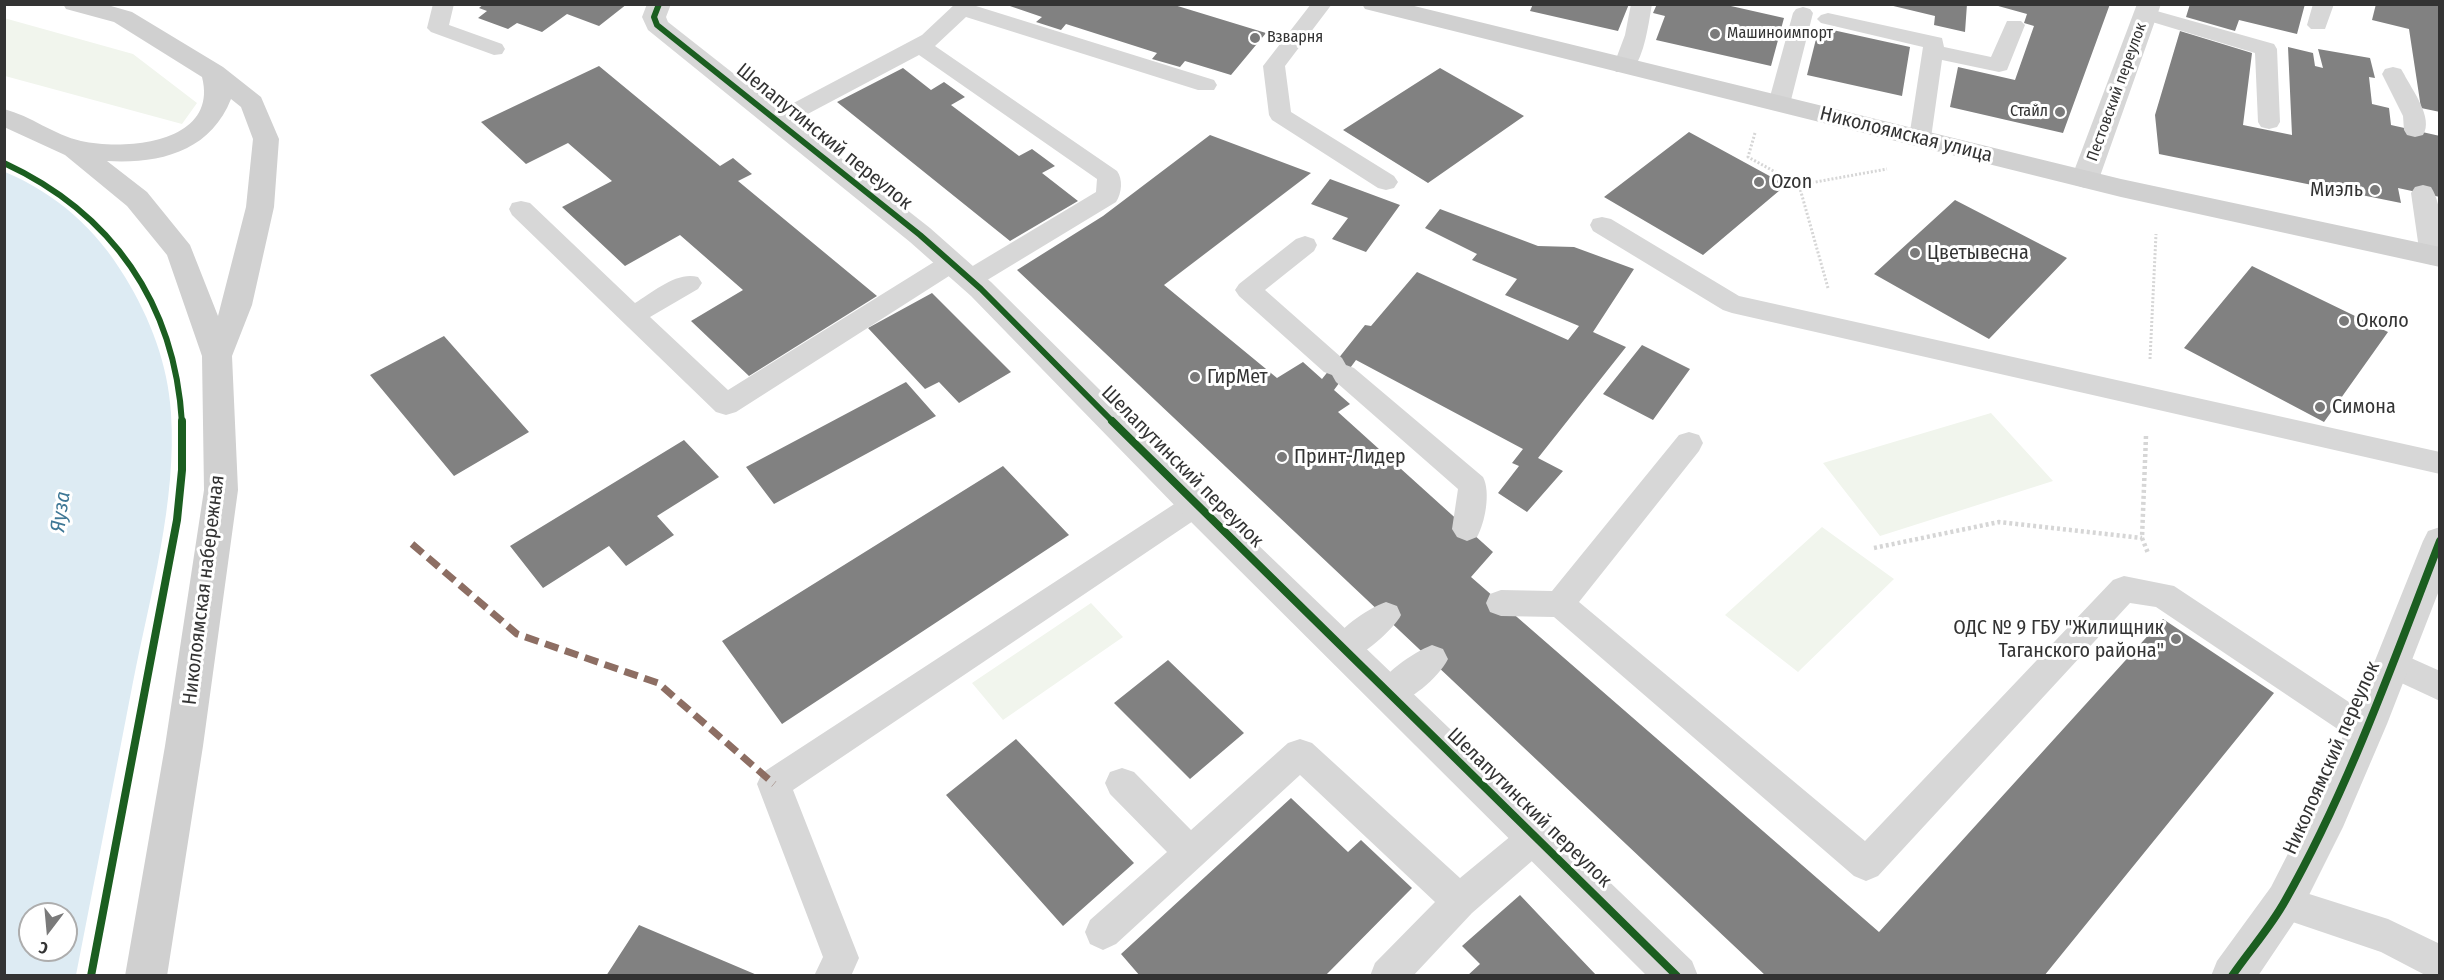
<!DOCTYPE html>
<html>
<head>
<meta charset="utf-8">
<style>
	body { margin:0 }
	#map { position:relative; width:2444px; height:980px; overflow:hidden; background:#fff; font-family:"Fira Sans Condensed",sans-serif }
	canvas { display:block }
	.frame { position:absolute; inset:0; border:6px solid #333; pointer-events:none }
	.north { position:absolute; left:18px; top:902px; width:60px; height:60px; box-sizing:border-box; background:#fff; border:2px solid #adadad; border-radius:50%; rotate:196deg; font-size:16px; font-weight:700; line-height:24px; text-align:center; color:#333 }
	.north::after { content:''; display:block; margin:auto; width:21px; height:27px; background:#7a7a7a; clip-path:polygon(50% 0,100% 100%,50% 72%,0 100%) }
</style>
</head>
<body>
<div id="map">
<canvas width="2444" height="980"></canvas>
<div class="frame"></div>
<div class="north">С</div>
</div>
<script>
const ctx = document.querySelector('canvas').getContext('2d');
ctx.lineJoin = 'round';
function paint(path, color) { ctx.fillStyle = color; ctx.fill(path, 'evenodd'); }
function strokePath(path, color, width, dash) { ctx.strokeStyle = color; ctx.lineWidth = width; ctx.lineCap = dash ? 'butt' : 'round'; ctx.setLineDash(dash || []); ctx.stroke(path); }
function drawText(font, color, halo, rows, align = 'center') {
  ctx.font = font + ' "Fira Sans Condensed",sans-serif'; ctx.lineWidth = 6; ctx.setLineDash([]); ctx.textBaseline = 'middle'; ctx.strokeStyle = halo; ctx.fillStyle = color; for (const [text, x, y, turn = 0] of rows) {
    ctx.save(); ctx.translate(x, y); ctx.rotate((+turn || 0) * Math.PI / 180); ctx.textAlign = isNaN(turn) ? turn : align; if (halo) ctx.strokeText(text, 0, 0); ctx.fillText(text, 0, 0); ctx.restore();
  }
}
paint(new Path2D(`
	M4,18L133,54L197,103L182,124L5,76Z
	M1991,413L2053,481L1880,536L1823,463Z
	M1822,527L1894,579L1798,672L1725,615Z
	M1091,603L1123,637L1003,720L972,683Z`), '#f1f5ed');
paint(new Path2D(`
	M5,172C57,194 96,229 125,277C150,318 168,364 171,413C177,500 150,597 133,682C114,780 95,878 76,975H5ZM30,914H66V950H30Z`), '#ddebf3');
paint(new Path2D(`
	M484,4H627L599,26L567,14L542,32L517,23L508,29L478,18L487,11L479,8Z
	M1004,4H1171L1266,33L1231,75L1185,61L1180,67L1152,59L1157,53L1066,24L1061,30L1036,22L1042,17Z
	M1533,4H1629L1618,31L1530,11Z
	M1657,4H1722L1784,18L1771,66L1656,40L1665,16L1653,13Z
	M1885,4H1967L1965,32L1934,25L1935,16Z
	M1991,4H2110L2063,133L1950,107L1958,67L2015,80L2034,26L2024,23L2027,14Z
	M2190,4H2305L2297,34L2239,20L2235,31L2186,17Z
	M2376,4H2440V112L2421,108L2409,29L2372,20Z
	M1819,27L1910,47L1902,96L1807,75Z
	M2180,31L2252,53L2243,125L2292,135L2288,47L2313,53L2315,66L2323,68L2318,49L2370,58L2375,78L2369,77L2372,104L2389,108L2391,125L2440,136V197L2398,188L2401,203L2159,154L2155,115Z
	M599,66L720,166L733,158L752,174L738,181L877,296L749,376L691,321L743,290L680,235L625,266L562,207L612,181L568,143L526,164L481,122Z
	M903,68L931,90L944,82L965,97L951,105L1019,156L1032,149L1055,166L1042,173L1078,201L1010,241L837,102Z
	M1440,68L1524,116L1428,183L1343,130Z
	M1689,132L1786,185L1703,255L1604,197Z
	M1210,135L1311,173L1164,285L1277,378L1303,362L1322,379L1365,325L1371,326L1417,272L1568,340L1579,326L1505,295L1517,279L1472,260L1477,254L1425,228L1440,209L1538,246L1574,247L1634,269L1593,332L1626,347L1538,458L1563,471L1527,512L1498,493L1519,466L1512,463L1523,449L1356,360L1334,390L1350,404L1338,412L1493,552L1471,577L1879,932L2163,619L2274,693L2044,976H1766L1017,270L1103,216Z
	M1330,179L1400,205L1366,252L1332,239L1348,218L1311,204Z
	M1955,200L2067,258L1989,339L1874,274Z
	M2252,266L2388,332L2324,422L2184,348Z
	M932,293L1011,372L959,403L939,382L925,389L868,328Z
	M444,336L529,432L454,476L370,375Z
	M1642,345L1690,369L1653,420L1603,394Z
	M906,382L936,416L774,504L746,467Z
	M684,440L719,477L657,516L674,535L626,566L609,546L543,588L510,546Z
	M1003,466L1069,535L782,724L722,641Z
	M1168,660L1244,733L1190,779L1114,703Z
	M1016,739L1134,863L1063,926L946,795Z
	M1291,798L1348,852L1361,840L1412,888L1325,976H1140L1121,954Z
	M1520,895L1537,913L1597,976H1467L1480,964L1462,946Z
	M639,925L757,975V976H606Z`), '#818181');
strokePath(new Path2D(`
	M1755,133L1748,157L1799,185
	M1828,288L1799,185L1887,169
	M2150,359L2156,234`), '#d6d6d6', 3, [2, 2]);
strokePath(new Path2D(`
	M2146,436L2142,538L2148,553
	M1874,548L1999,522L2142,538`), '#d6d6d6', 4.5, [3, 3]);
paint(new Path2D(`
	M433,4H454L449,25L502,44L505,49L502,54L494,55L431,32L427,28Z
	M955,4H977L976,6L1214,80L1217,85L1214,90H1198L966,17L935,46L1117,171C1123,179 1122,193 1116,202L979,285L970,288L961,285L957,279L961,273L1096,192L1097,179L919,55L785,126L777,128L769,126L766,121L769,116L922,35Z
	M1311,4H1332L1285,66L1291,112L1394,176L1398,182L1394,188L1386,190L1378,188L1272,120L1269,115L1263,66Z
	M1631,4H1652C1648,27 1645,53 1632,72H1616L1613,67L1625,35Z
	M2313,4H2334L2325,29H2311L2307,25Z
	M1803,7L1810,9L1813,13L1790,104L1787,109H1771L1768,104L1793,13L1796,9Z
	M2146,8L2274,44L2277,49L2280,122L2277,127L2269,129L2261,127L2258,122L2255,53L2139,18L2136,14L2139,10Z
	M1828,13L1942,38L1944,47L1991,57L2007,21H2021L2025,25L2007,70L1999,72L1942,60L1931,138L1928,143L1920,145L1912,143L1909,138L1923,47L1821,23L1817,19L1821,15Z
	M2393,67L2401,69L2404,74C2412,90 2434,118 2423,135L2415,137L2407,135L2404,130L2403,116L2382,74L2385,69Z
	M2423,185L2431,187C2444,207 2440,240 2440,262L2432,265L2423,262L2420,256L2411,193L2415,187Z
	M521,201L530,203L635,303C653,292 677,271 698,277L702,283L698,289L650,317L728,390L942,257L951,254L960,257L963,263L960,269L736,412L726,415L716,412L512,215L509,209L512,203Z
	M1602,217L1611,219L1739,296L2440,452V474L1732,313L1723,310L1593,231L1590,225L1593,219Z
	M1305,236L1314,239L1317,245L1314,251L1265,290L1342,358L1346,365L1354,368L1483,477C1491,492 1485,523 1477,537L1467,541L1457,537L1452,529L1458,489L1336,382L1332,375L1324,372L1239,296L1235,290L1239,284L1296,239Z
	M1689,432L1699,435L1703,443L1699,451L1579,602L1865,841L2113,580L2124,576L2174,586L2376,720L2381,730L2376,740L2365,745L2354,740L2156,607L2130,603L1878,876L1866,881L1854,876L1554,617L1501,616L1490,612L1486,603L1490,594L1501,590L1552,591L1679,435Z
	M1195,493L1205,497L1209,505L1205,513L793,790L859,958L851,976H814L823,957L757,784L762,773L1185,497Z
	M1386,602L1397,606L1401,615C1395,628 1361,658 1346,661C1341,663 1337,660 1332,659L1327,649C1337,630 1366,609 1386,602Z
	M1432,645L1443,649L1448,659C1438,679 1409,701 1389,708L1378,704L1373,694C1382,674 1412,653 1432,645Z
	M2393,650L2440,671V701L2382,674L2377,664L2382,654Z
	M1300,739L1312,743L1460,878L1523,826L1535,821L1547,826L1552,837L1547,848L1472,913L1413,976H1370L1375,963L1435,902L1300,775L1116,944L1103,950L1090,944L1085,932L1090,920L1167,852L1110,794L1105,783L1110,772L1122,768L1134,772L1191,830L1288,743Z
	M2284,886L2388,919L2440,944V976H2427L2381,952L2272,915L2266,903L2272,891Z`), '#d7d7d7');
paint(new Path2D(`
	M647,4H671L666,17L668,22L930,228L991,282L1207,496L1692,961L1698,976H1647L1183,514L971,296L910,242L648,30L642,17Z
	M2137,4H2161L2099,179L2095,185L2085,188L2075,185L2071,179Z
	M2440,527V588L2387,724L2343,827L2299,915L2258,976H2211L2217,961L2271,887L2315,801L2368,678L2423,541L2428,531Z`), '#d7d7d7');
paint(new Path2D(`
	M63,4H104L132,12L223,67L261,97L279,139L274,207L252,305L232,356L238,490L203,746L167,976H125L165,746L204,490L202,356L167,255L127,206L65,155L4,127V109C31,116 54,135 81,141C126,151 219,143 202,77L114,22L66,9ZM231,99L241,107L253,139L246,207L218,316L190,245L147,192L107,161C159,164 210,152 231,99Z
	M1362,4H1406L2121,179L2440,247V267L2121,197L1365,9Z`), '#d0d0d0');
strokePath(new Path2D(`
	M412,544L517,634L658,683L774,784`), '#8d6e63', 7, [14, 7]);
strokePath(new Path2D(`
	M659,4L654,17L657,25L920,235L981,289L1114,423
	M4,163C112,213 175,303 182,423`), '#1b5e20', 6);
strokePath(new Path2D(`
	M1112,421L1677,976
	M91,976L177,520L182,470V421
	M2232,976C2249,951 2270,928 2285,901C2349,788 2393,662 2440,541`), '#1b5e20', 8);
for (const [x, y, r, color] of [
	[1715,34,6,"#7a7a7a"],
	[1255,38,6,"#7a7a7a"],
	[2060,112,6,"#7a7a7a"],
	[1759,182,6,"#7a7a7a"],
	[2375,190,6,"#7a7a7a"],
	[1915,253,6,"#7a7a7a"],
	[2344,321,6,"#7a7a7a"],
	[1195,377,6,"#7a7a7a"],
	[2320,407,6,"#7a7a7a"],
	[1282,457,6,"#7a7a7a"],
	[2176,639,6,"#7a7a7a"]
]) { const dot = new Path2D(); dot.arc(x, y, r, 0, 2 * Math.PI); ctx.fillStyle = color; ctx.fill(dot); strokePath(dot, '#fff', 2); }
drawText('16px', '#333', '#fff', [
	["Машиноимпорт",1727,34],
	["Взварня",1267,38],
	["Стайл",2048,112,"right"]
], 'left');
drawText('16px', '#333', '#fff', [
	["Пестовский переулок",2117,92,-70]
]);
drawText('20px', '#333', '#fff', [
	["Николоямская улица",1906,135,14],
	["Шелапутинский переулок",824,137,39],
	["Шелапутинский переулок",1182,467,45],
	["Николоямская набережная",204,590,-83],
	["Николоямский переулок",2332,758,-66],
	["Шелапутинский переулок",1529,808,44]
]);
drawText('20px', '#333', '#fff', [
	["Ozon",1771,182],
	["Миэль",2363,190,"right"],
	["Цветывесна",1927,253],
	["Около",2356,321],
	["ГирМет",1207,377],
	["Симона",2332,407],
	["Принт-Лидер",1294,457],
	["ОДС № 9 ГБУ \"Жилищник",2164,628,"right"],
	["Таганского района\"",2164,651,"right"]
], 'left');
drawText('italic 21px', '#3f7896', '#fff', [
	["Яуза",61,512,-82]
]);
</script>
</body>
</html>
